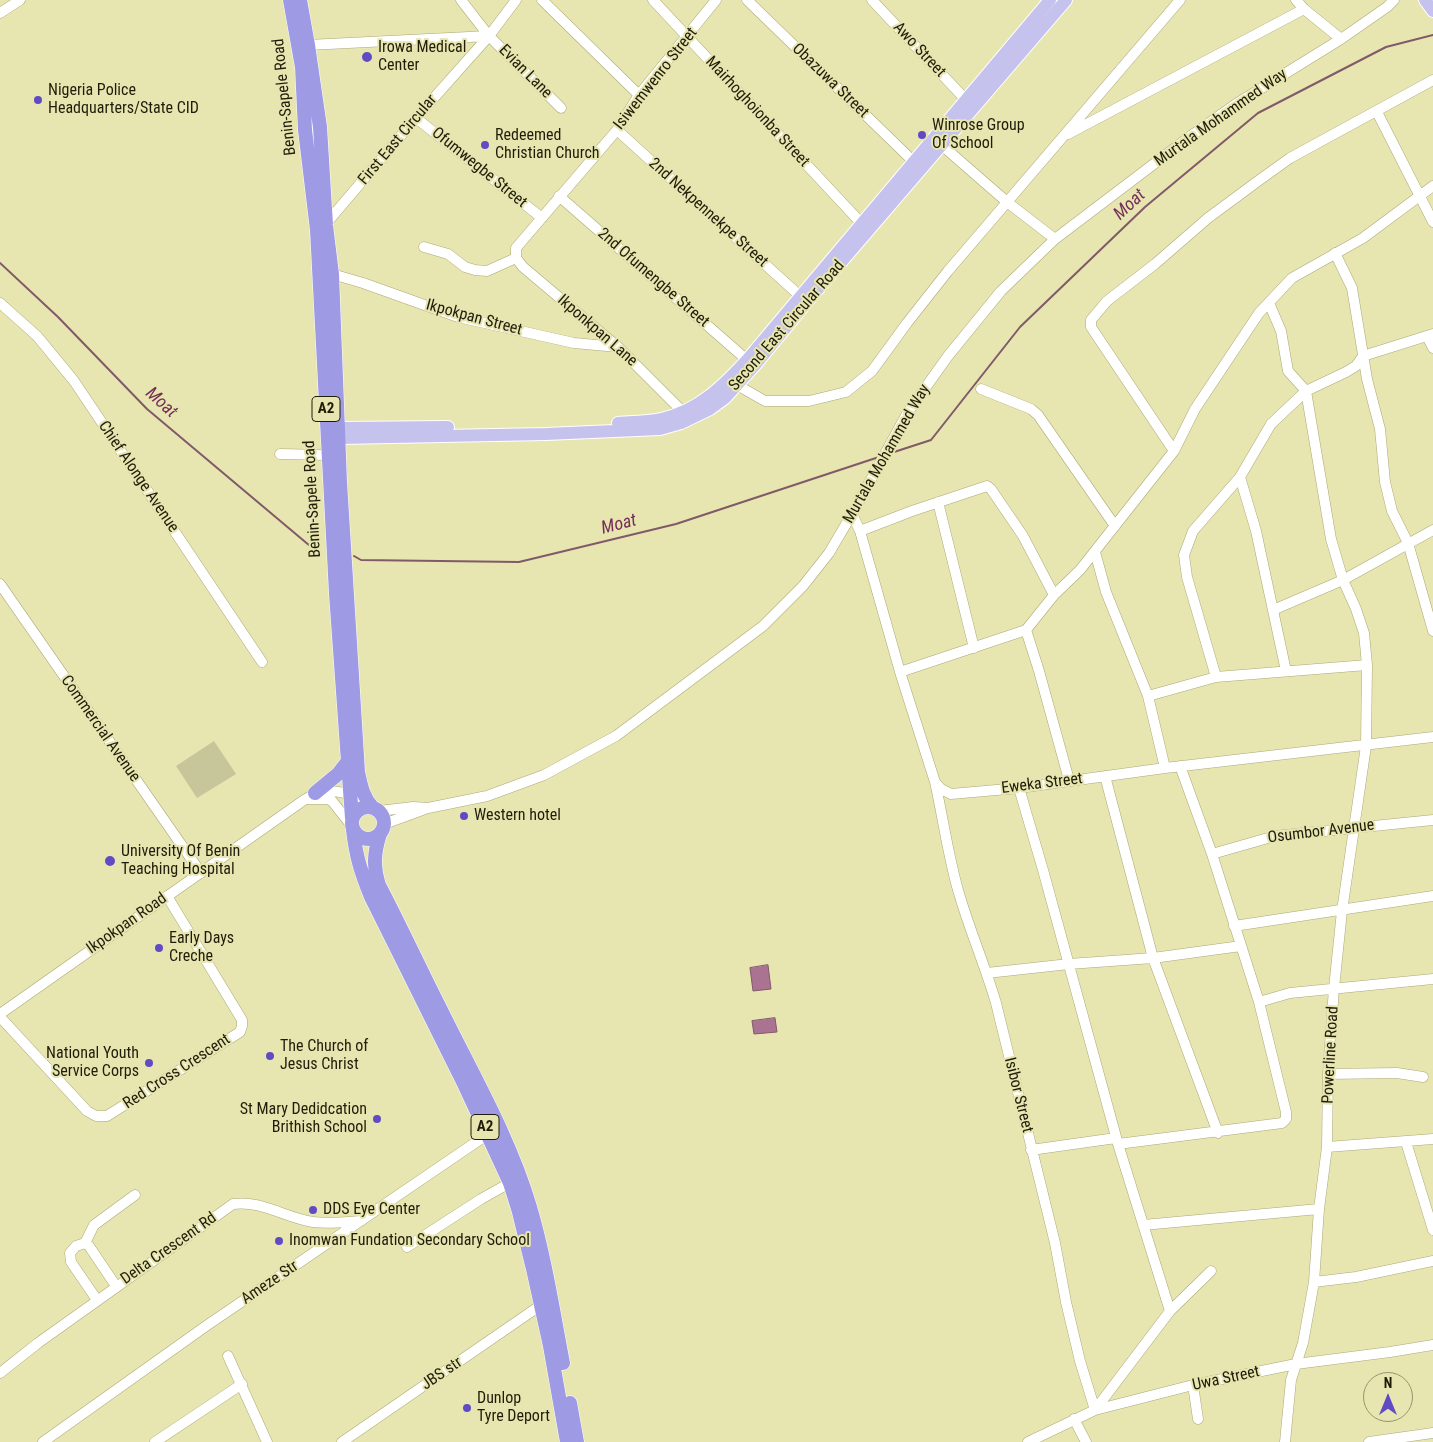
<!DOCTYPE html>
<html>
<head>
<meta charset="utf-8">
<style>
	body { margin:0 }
	#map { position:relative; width:1433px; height:1442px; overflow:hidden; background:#e7e5b0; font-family:"Roboto Condensed",sans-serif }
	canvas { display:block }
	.north { position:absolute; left:1363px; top:1372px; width:50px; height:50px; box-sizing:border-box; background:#e7e5b0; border:1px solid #97956d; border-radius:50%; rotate:0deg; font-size:14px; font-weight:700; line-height:20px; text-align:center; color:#1f1d09 }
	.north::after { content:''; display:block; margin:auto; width:18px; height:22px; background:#604bc4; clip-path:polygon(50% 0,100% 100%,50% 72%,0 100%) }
</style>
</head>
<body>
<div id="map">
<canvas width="1433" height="1442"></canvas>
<div class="north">N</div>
</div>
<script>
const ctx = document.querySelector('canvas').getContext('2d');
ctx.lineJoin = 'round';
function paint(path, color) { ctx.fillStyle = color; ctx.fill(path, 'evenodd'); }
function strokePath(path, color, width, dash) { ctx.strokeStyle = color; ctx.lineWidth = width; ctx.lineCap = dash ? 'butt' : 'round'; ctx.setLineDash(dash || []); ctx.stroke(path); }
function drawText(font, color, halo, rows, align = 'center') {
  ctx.font = font + ' "Roboto Condensed",sans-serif'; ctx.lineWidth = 4; ctx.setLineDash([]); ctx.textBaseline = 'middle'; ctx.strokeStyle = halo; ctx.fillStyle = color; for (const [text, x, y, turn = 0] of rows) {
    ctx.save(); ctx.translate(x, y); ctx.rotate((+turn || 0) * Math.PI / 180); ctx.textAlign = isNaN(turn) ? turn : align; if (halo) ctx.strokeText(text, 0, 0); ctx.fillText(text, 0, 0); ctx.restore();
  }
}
paint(new Path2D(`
	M214,741L236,774L197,798L176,766Z`), '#c7c69a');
const water = new Path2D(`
	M768,965L771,989L753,991L750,968Z
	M775,1018L777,1032L754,1034L752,1021Z`);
paint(water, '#ab7392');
strokePath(water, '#815969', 1);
strokePath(new Path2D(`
	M0,263L58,317L147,409L316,551
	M891,453L931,440L1020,327L1145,207L1258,113L1386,47L1433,35
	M354,556L361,560L519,562L676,524L879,457`), '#815969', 2);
const minor = new Path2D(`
	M461,0L489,36L561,108
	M542,0L639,95
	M653,0L862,224
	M747,0L914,162
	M872,0L966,100
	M1296,0L1304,9L1341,39
	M0,13L20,0
	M308,45L489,36
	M1377,112L1433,222
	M416,118L542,218
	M617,130L800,296
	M1068,134L1304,9
	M937,141L1007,202L1055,239
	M559,196L747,360
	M324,226L416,118L489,36L516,0
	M424,247L448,254L465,267L475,270L487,271L516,258
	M1335,253L1352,288L1367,379L1380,429L1385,482L1392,511L1408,543L1433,631
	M332,274L363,283L458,317L574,343L618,347
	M0,303L37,336L74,381L262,662
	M1269,303L1281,331L1288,371L1306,391L1331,539L1343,580L1356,609L1364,633L1367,665L1366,746L1342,911L1334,988L1328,1074L1327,1147L1319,1209L1314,1282L1303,1343L1291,1380L1285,1442
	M1427,336L1433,348
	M737,385L765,401H809L846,392L872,371L907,323L948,271L1180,0
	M981,389L1031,409L1038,415L1115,526
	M683,412L618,347L523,267L516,258V248L617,130L639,95L716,0
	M1174,451L1091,327V320L1107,301L1155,264L1208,218L1258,181L1290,158L1433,80
	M280,454L328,455
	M1240,477L1256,531L1286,671
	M938,502L974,648
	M852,514L860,531L900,672L935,782L941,789L951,794L1019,788L1165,768L1433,737
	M860,531L912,511L987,486L991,489L1023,536L1054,595
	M1095,552L1106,592L1148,696L1165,768
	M0,584L201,873
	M1273,610L1343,580L1433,530
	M1026,630L1039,671L1069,780
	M900,672L1026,630L1054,595L1080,570L1174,451L1195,409L1259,313L1292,278L1363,238L1433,186
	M1216,677L1187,577L1184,555L1193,531L1240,477L1271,424L1306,391L1346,372L1356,366L1363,356L1433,334
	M1148,696L1216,677L1367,665
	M1105,776L1153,958L1218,1133
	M935,782C943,818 948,855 958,890C969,929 985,965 996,1003L1055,1243L1066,1302L1080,1361L1095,1410
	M1019,788L1043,870L1118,1144L1170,1311
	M307,799H328L332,801L351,825
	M379,811L413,807L428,808L487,796L544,775L616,736L763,626L803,586L829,553L852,514L908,412L948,356L1001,291L1055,239L1192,135L1236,104L1341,39L1387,7L1394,0
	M384,824L425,809
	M1212,854L1275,836L1433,820
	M1234,926L1433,896
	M987,973L1069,964L1153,958L1241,946
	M1259,1002L1290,993L1433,979
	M0,1014L304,800C322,789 336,789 356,797
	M0,1017L87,1111L96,1116H107L240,1032L242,1026V1020L167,896
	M1328,1074L1397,1073L1423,1077
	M1406,1142L1433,1230
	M1118,1144L1282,1123L1286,1119V1112L1259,1002L1212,854L1180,766
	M1327,1147L1433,1139
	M1031,1150L1116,1138
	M1143,1225L1319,1209
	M85,1243L89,1246L116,1286
	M407,1247L481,1199L515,1180
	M1314,1282L1356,1277L1433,1261
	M97,1300L71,1262L70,1253L76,1246L85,1243L94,1225L135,1195
	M228,1356L267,1442
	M0,1373L38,1343L233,1204C261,1200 286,1218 313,1222C329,1224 345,1222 361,1221
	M1193,1385L1198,1419
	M1095,1410L1170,1311L1211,1271
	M1074,1419L1086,1442
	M43,1442L206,1326L491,1132
	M155,1442L242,1384
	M342,1442L541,1305
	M1028,1442L1095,1410L1193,1385L1296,1364L1390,1352L1433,1345
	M1369,1442L1433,1433`);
const major = new Path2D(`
	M1425,0L1433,11
	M618,423C632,422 647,422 661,419C697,412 723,386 747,360L1050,0
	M339,428L448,427
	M340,438L546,434L660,429L681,423L710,409L725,398L755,365L806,303L1066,0`);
const highway = new Path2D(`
	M290,0L302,67L305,130L317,230L336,594L352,818
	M300,0L308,45L320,127L326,225L332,274L340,482L358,772C361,786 363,797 373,808
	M315,793L338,774L348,761
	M352 823a16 16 0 1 1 32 0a16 16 0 1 1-32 0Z
	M353,830C356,857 361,872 371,897L465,1086L510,1183L519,1212L533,1269L550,1346L567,1442
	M380,834C374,853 373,866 379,885C401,927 421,971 443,1014C474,1077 510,1139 530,1207C545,1258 553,1311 563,1363
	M570,1403L577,1442`);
strokePath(minor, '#aba977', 11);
strokePath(major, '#fff', 14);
strokePath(highway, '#fff', 15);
strokePath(minor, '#fff', 10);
strokePath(major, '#c5c2ee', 12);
strokePath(highway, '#9e9ae3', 14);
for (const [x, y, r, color] of [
	[367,57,6,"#604bc4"],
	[38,100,5,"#604bc4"],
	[922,135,5,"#604bc4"],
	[485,145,5,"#604bc4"],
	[464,816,5,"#604bc4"],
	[110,861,6,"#604bc4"],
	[159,948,5,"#604bc4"],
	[270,1056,5,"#604bc4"],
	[149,1063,5,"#604bc4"],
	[377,1119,5,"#604bc4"],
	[313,1210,5,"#604bc4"],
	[279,1241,5,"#604bc4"],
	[467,1408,5,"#604bc4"]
]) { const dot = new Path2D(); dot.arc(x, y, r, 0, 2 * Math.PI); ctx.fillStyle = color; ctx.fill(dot); strokePath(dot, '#e7e5b0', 2); }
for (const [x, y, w] of [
	[326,409,28],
	[485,1127,28]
]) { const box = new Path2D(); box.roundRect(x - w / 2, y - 12.5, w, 25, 4); ctx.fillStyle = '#e7e5b0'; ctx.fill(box); strokePath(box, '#1f1d09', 1); }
drawText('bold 15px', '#1f1d09', null, [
	["A2",326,409],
	["A2",485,1127]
]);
drawText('16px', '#1f1d09', '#e7e5b0', [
	["Irowa Medical",378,48],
	["Center",378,66],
	["Nigeria Police",48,91],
	["Headquarters/State CID",48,109],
	["Winrose Group",932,126],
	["Of School",932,144],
	["Redeemed",495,136],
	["Christian Church",495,154],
	["Western hotel",474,816],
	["University Of Benin",121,852],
	["Teaching Hospital",121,870],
	["Early Days",169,939],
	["Creche",169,957],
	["The Church of",280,1047],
	["Jesus Christ",280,1065],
	["National Youth",139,1054,"right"],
	["Service Corps",139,1072,"right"],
	["St Mary Dedidcation",367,1110,"right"],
	["Brithish School",367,1128,"right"],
	["DDS Eye Center",323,1210],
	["Inomwan Fundation Secondary School",289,1241],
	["Dunlop",477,1399],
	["Tyre Deport",477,1417]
], 'left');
drawText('16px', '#1f1d09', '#e7e5b0', [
	["Awo Street",919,50,47],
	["Evian Lane",525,72,45],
	["Isiwemwenro Street",656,79,-52],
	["Obazuwa Street",830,81,44],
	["Benin-Sapele Road",285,97,-96],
	["Mairhoghoionba Street",757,112,47],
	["Murtala Mohammed Way",1221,118,-35],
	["First East Circular",398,140,-50],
	["Ofumwegbe Street",479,168,39],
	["2nd Nekpennekpe Street",708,213,42],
	["2nd Ofumengbe Street",653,278,41],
	["Ikpokpan Street",474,318,15],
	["Second East Circular Road",787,326,-49],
	["Ikponkpan Lane",597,331,41],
	["Murtala Mohammed Way",887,454,-60],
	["Chief Alonge Avenue",138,477,56],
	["Benin-Sapele Road",313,499,-93],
	["Commercial Avenue",100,729,55],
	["Eweka Street",1042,784,-7],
	["Osumbor Avenue",1321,832,-7],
	["Ikpokpan Road",127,924,-35],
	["Powerline Road",1331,1055,-87],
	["Red Cross Crescent",177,1072,-33],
	["Isibor Street",1018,1095,76],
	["Delta Crescent Rd",169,1249,-35],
	["Ameze Str",270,1283,-34],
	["JBS str",442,1374,-34],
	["Uwa Street",1226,1379,-12]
]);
drawText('italic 18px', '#742e58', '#e7e5b0', [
	["Moat",1130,205,-43],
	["Moat",161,403,42],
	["Moat",619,525,-14]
]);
</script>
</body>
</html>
